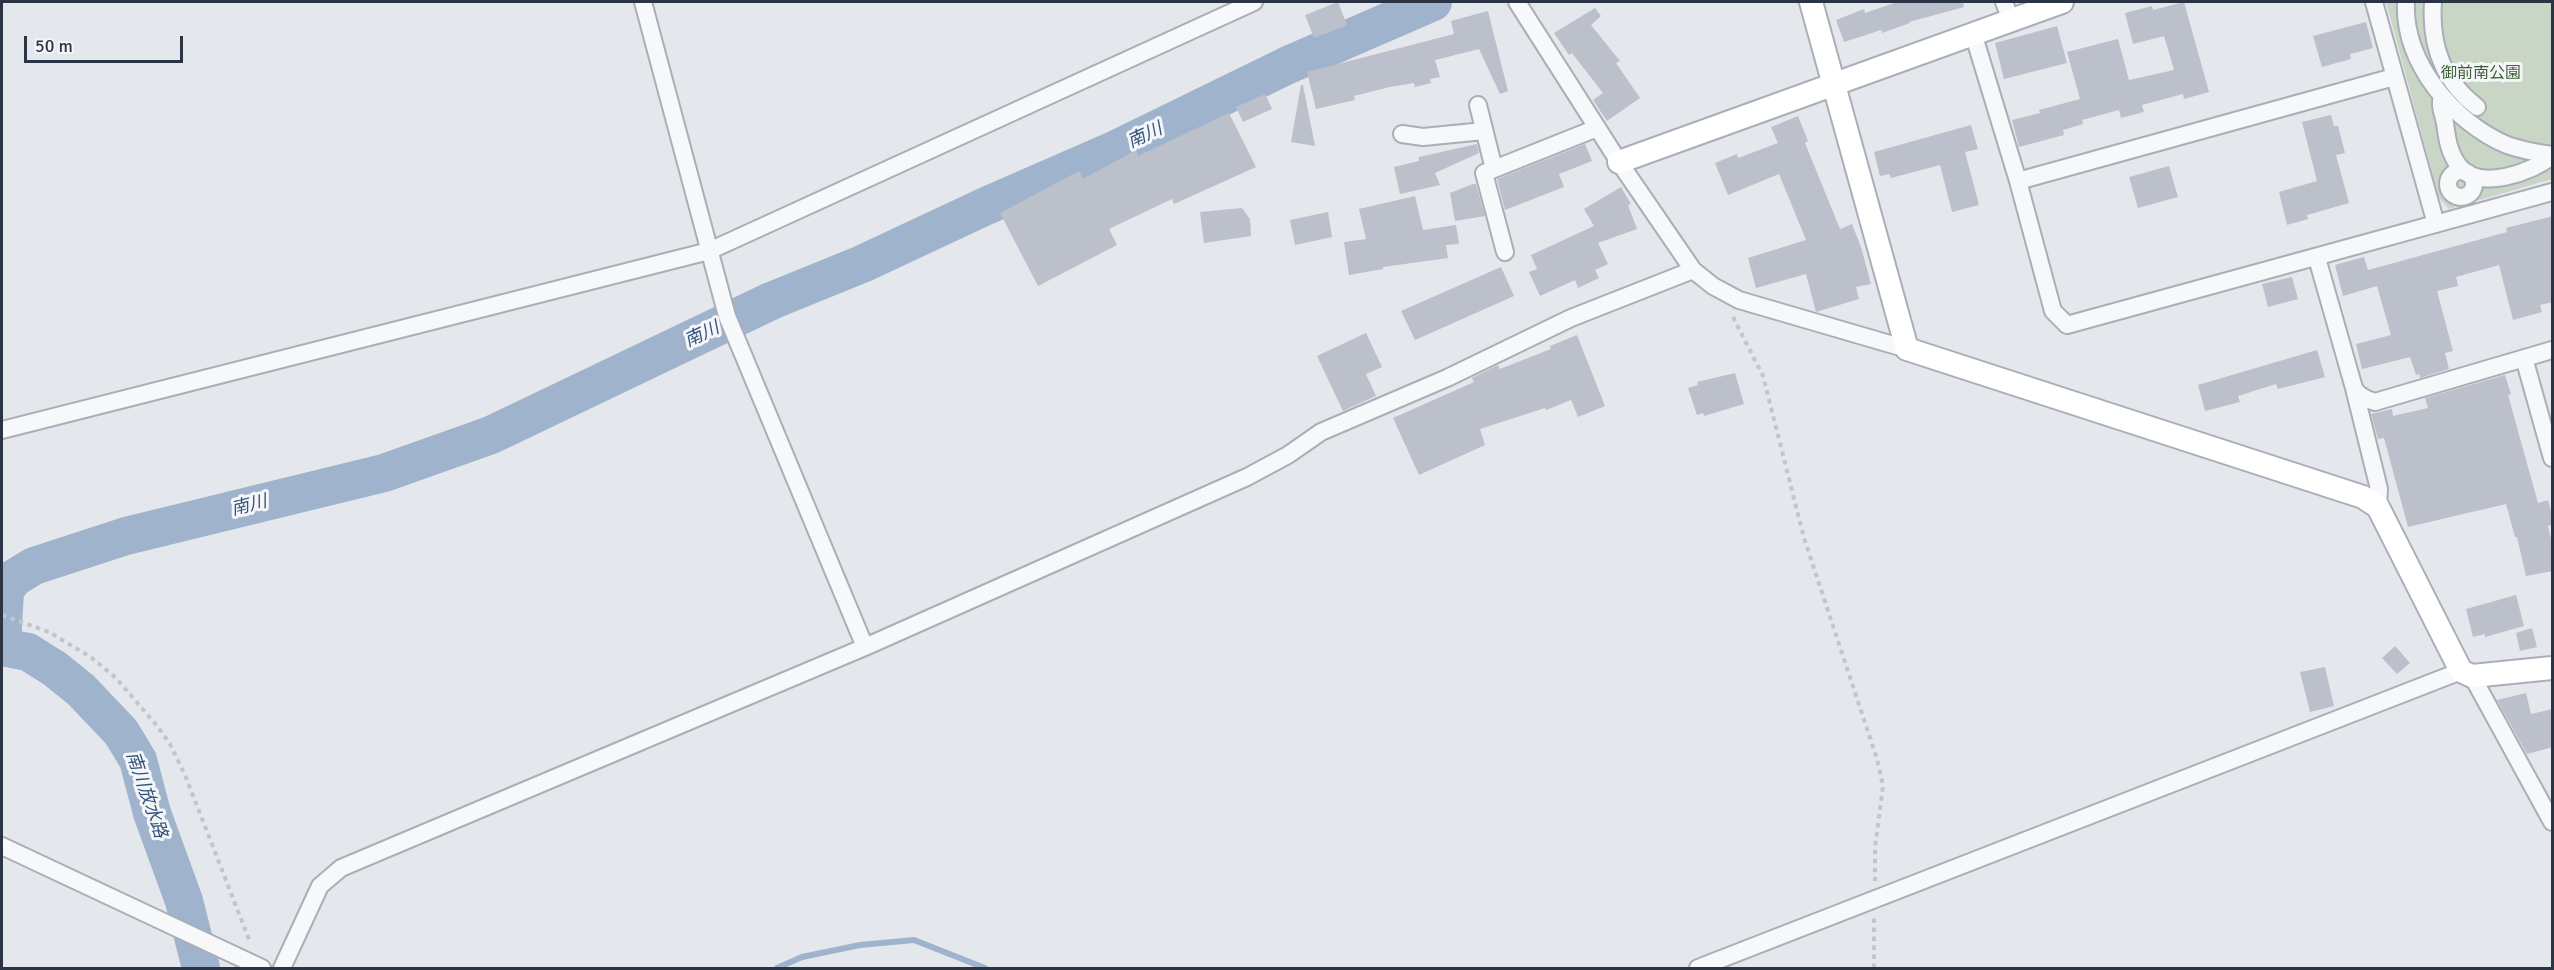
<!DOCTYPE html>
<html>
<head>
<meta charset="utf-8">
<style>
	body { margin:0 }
	#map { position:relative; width:2554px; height:970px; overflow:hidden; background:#e4e7ec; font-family:Signika,sans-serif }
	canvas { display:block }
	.frame { position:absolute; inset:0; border:3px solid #2b3445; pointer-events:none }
	.scale { position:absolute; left:24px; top:36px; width:159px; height:27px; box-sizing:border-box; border:3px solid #2b3445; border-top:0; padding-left:8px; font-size:18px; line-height:21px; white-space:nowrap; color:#2b3445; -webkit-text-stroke:4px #f4f6f9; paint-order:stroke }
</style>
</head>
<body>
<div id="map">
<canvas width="2554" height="970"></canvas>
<div class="frame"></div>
<div class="scale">50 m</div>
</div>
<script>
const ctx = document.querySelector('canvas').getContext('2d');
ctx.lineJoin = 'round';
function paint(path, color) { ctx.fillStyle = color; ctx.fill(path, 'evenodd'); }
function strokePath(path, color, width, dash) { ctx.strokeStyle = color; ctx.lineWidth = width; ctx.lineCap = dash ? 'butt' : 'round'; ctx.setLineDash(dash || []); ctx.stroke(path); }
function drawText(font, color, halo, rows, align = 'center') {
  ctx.font = font + ' Signika,"Noto Sans JP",sans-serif'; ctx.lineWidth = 6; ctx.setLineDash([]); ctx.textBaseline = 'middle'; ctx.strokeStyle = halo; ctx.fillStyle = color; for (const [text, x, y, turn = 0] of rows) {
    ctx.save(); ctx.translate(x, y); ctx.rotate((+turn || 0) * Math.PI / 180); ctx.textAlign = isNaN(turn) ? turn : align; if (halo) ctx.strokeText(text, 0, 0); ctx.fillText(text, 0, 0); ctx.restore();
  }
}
paint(new Path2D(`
	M2386,2H2552V179L2449,209L2439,198Z`), '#c9d6c5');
strokePath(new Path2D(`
	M777,968L802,957L860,945L914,940L985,968`), '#9fb4cc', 6);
strokePath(new Path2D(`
	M2,646L5,590L14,578L34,566L126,536L384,473L491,435L771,301L862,264L986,206L1112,151L1288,65L1433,2
	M2,647L28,652L55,669L81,690L121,732L138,760L152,813L184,901L201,968`), '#9fb4cc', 38);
paint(new Path2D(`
	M1338,2L1347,25L1314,38L1305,15Z
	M1897,2H1963L1964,7L1909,22L1910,23L1882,33L1881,30L1844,42L1836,20L1864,9L1865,13Z
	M2184,2L2209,92L2184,99L2183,94L2142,105L2144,112L2121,118L2119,110L2082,120L2083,124L2063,130L2064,135L2019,147L2012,120L2040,113L2039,110L2080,99L2067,52L2118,39L2129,80L2174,70L2164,36L2133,44L2125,13L2152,6L2153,10Z
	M1595,8L1601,16L1591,25L1620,61L1616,63L1640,98L1607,121L1593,100L1603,93L1572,53L1569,55L1554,33Z
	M1488,11L1508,91L1500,94L1479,49L1435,60L1440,77L1430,79L1431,83L1415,87L1414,83L1390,87L1354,96L1355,100L1316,109L1307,72L1454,34L1451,21Z
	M2366,22L2373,48L2350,54L2351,59L2322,67L2313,36Z
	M2057,26L2067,63L2004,79L1995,43Z
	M1301,85H1303L1315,146L1291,142Z
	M1265,94L1272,109L1243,122L1236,107Z
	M1229,113L1256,167L1174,204L1172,199L1109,229L1117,245L1038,286L1000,213L1079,171L1083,179L1136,150L1138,156Z
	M2331,115L2334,126H2338L2345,153L2336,155L2349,203L2307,215L2308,219L2287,225L2279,192L2317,181L2302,122Z
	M1798,116L1808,141L1805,143L1840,229L1852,224L1861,247L1871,284L1856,287L1859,299L1816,312L1806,274L1756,288L1748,258L1806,240L1779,174L1728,195L1715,163L1737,154L1738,158L1778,143L1771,127Z
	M1971,125L1978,149L1965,152L1979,205L1952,212L1940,165L1891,178L1889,174L1880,176L1874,152Z
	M1477,144L1479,153L1435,173L1440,185L1400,194L1394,167L1419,161V157Z
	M1585,144L1592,161L1559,174L1564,187L1505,210L1497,179Z
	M2169,166L2178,197L2138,208L2129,177Z
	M1473,184H1476L1485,216L1455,221L1450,193Z
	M1621,187L1631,204L1628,205L1637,229L1598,243L1608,264L1595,270L1599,278L1578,288L1575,280L1540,296L1529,272L1537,269L1531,255L1594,226L1584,209Z
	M1415,196L1423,230L1456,225L1459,244L1446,245L1448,258L1383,267V269L1349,275L1344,242L1366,239L1359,209Z
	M1242,208L1250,219L1251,236L1204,243L1200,212Z
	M1328,212L1332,237L1295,245L1290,220Z
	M2553,216V302L2540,305L2542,312L2513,320L2499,265L2456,277L2458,286L2437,291L2453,351L2445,353L2449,369L2420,378L2419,374L2416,375L2410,357L2362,369L2356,344L2391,335L2377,286L2343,296L2335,265L2364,257L2368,270L2507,232L2506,228Z
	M1501,267L1514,296L1415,340L1401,311Z
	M2292,277L2298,299L2268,307L2262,284Z
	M1366,333L1382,367L1366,374L1376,396L1343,411L1317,356Z
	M1577,335L1605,406L1578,417L1571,400L1546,410L1545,408L1480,429L1485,445L1419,475L1393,418L1474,382L1472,378L1498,365L1500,369L1551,349L1550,346Z
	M2317,350L2325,377L2278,389L2276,384L2238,396L2240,402L2205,411L2198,385Z
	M1735,373L1744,404L1704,416L1703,413L1697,415L1688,388L1698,385L1697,382Z
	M2505,375L2511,394L2508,395L2538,503L2548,500L2553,518V524L2548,526L2553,547V571L2526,576L2517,537H2515L2506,504L2408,527L2384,438L2378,439L2371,414L2392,409L2393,416L2428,408L2425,398Z
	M2516,595L2524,626L2485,637V634L2473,637L2466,609Z
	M2532,628L2537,647L2520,651L2516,633Z
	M2395,646L2410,663L2397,674L2382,658Z
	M2325,667L2334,706L2310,712L2300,672Z
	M2526,693L2531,714L2553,709V747L2527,754L2497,700Z`), '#bbc0ca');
const street = new Path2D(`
	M1517,2L1619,162L1693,270L1713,286L1739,300L1907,349
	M2004,2L2011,20
	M2374,2L2436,224
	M2406,2C2403,62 2453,122 2507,145C2521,150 2538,153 2552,155
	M2433,2C2430,45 2442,80 2477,107
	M1973,33L2018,181L2053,311L2067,325L2552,192
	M2442,96C2439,106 2443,113 2445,123C2447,139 2449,153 2459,166C2478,192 2533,172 2552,156
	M1478,105L1494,169
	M1402,134L1423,137L1484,131
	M2448 184a13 13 0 1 1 26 0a13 13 0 1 1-26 0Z
	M2018,181L2394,77
	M1505,252L1484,173L1597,128
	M2317,258L2354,388C2357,395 2367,400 2375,402L2552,350
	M2524,358L2552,458
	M2354,388L2379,489L2378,507
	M2,430L709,251L1254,2
	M865,647L1247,477L1288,455L1321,432L1447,378L1571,318L1693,270
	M2472,676L2552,822
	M2,846L262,968
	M282,968L320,886L341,868L865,647L727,316L643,2
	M1698,968L2461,671`);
const secondary = new Path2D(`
	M1811,2L1907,349L2363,497L2378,507L2461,671L2472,676L2552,668
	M1619,162L2062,2`);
strokePath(street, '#a9aeb7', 20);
strokePath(secondary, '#a9aeb7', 26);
strokePath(new Path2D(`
	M1733,317L1763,376L1804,538L1877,759L1883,786L1875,847V881
	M2,615L49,632L92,658L116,678L158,727L170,744L185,775L250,942
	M1874,968V918`), '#c2c5cb', 4, [4.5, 4.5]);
strokePath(street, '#f7f8fa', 16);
strokePath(secondary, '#fff', 22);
drawText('16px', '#3f6138', '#f4f6f9', [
	["御前南公園",2481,74]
]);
drawText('italic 18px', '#34527a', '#f4f6f9', [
	["南川",1145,136,-25],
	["南川",702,335,-25],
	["南川",249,506,-14],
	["南川放水路",146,795,71]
]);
</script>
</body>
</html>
